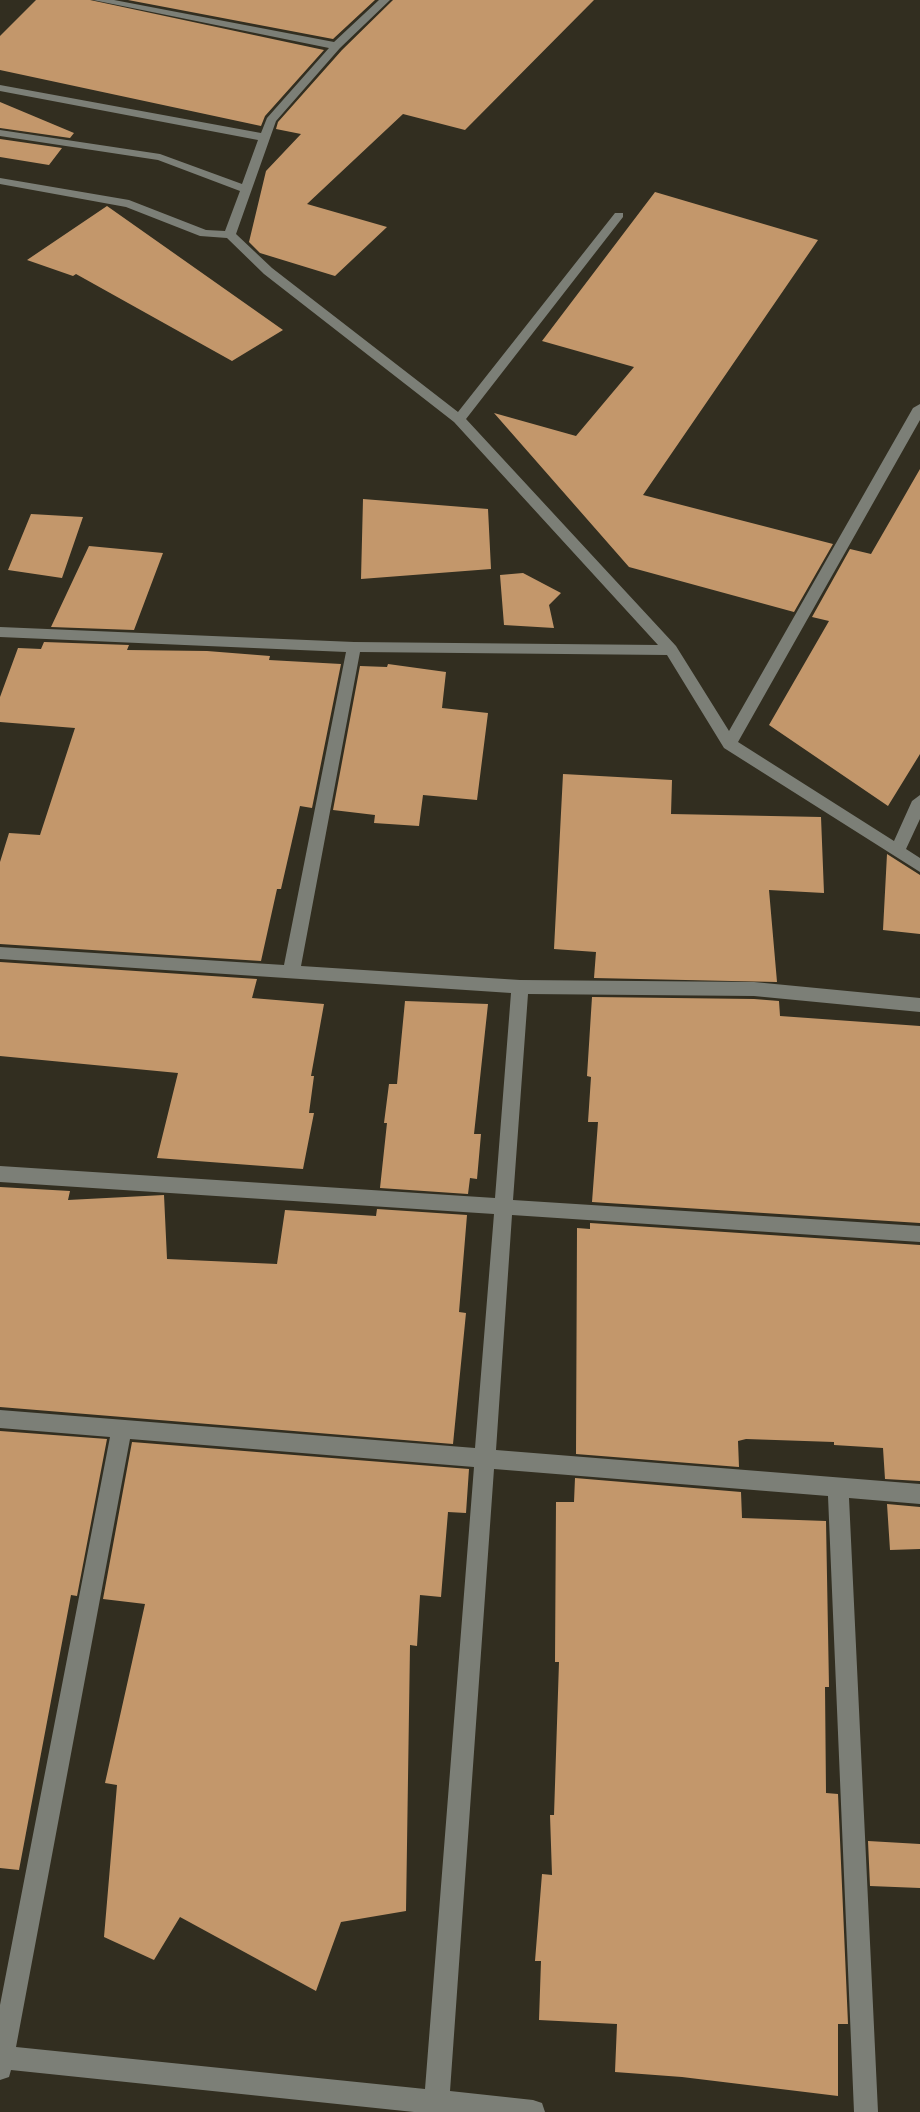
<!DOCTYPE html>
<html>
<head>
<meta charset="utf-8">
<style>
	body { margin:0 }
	canvas { display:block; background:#322e20 }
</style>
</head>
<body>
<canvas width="920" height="2112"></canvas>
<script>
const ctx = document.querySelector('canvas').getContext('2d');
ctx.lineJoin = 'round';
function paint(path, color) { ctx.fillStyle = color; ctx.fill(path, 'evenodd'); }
paint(new Path2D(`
	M36,0H90L324,50L265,116L261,126L0,70V36Z
	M128,0H375L333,39Z
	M393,0H594L465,130L403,114L307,204L387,227L335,276L260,253L249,242L266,171L301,134L276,129L278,122L342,50Z
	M0,102L74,133L70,138L0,128Z
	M0,139L62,148L49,165L0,157Z
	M655,192L818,240L643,495L833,544L794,612L629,567L494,413L576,436L634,367L542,341Z
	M107,206L283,330L232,361L76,274L73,276L27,260Z
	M920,469V754L888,806L769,725L829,621L812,617L850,549L871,554Z
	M363,499L488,509L491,569L361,579Z
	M31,514L83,517L62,578L8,570Z
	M89,546L163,553L134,630L51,627Z
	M523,573L561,593L549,605L554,628L504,625L500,575Z
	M44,642L129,645L127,650L207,651L270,656L269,660L341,664L312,808L300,806L281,889H277L261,961L0,944V862L9,833L40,835L75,728L0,722V697L18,648L41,649Z
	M388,664L446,672L442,708L488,713L477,800L423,795L419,826L374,823L375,815L333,810L360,666L387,667Z
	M563,774L672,780L671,814L821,817L824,893L769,890L777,982L594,978L596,952L554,949Z
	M887,854L920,875V934L883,930Z
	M0,962L257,979L252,998L324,1004L311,1076H314L309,1113H314L303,1169L157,1158L178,1073L0,1056Z
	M592,997L754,999L779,1001L780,1016L920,1026V1223L592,1202L598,1122H588L591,1077L587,1076Z
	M405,1001L488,1004L474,1134H481L477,1179L470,1178L468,1194L380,1188L387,1123H384L389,1084H397Z
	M0,1187L70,1191L68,1200L164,1195L167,1259L277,1264L285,1210L376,1216L377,1209L467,1215L459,1312L466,1313L453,1444L0,1407Z
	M590,1223L920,1245V1481L885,1479L883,1448L834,1445V1442L746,1439L738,1441L739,1467L576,1454L577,1228L590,1229Z
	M0,1431L107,1439L77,1596L71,1595L19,1870L0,1868Z
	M132,1442L469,1469L466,1513L448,1512L441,1597L420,1595L417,1646L410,1645L406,1911L341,1922L316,1991L180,1917L154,1960L104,1937L117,1785L105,1783L145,1604L103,1599Z
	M575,1478L741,1492L742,1518L826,1521L829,1687H825L826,1793L838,1794L848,2024H838V2096L682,2077L615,2072L617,2024L539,2020L541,1961H535L542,1874L552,1875L550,1815H554L559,1662H555L556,1502H574Z
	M887,1504L920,1507V1549L890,1550Z
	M868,1841L920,1844V1888L870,1886Z`), '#c3976b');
paint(new Path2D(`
	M93,0H114L334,42L379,0H390L340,48L276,121L236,234L272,268L458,412L615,213H623V217L466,419L676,646L729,731L913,408L920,404V420L738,742L894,841L912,801L920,795V819L906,849L920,858V872L724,748L667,655L360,652L301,966L520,980L754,982L920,998V1012L754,996L528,994L513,1200L920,1226V1242L512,1215L496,1450L920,1484V1504L849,1498L878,2112H854L828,1496L494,1469L450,2091L533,2100L542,2103L545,2112H414L11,2070L9,2077L0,2080V2005L110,1437L0,1428V1410L475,1448L494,1214L0,1182V1166L495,1198L511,993L0,959V947L284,965L346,652L0,637V627L354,642L658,645L454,422L264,274L227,238L200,236L126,207L0,184V178L129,200L206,230L225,231L240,191L158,160L0,136V130L160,154L242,184L258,140L0,91V85L261,133L267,118L329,48ZM130,1439L474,1467L425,2089L16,2047Z`), '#7c7f77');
</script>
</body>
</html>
